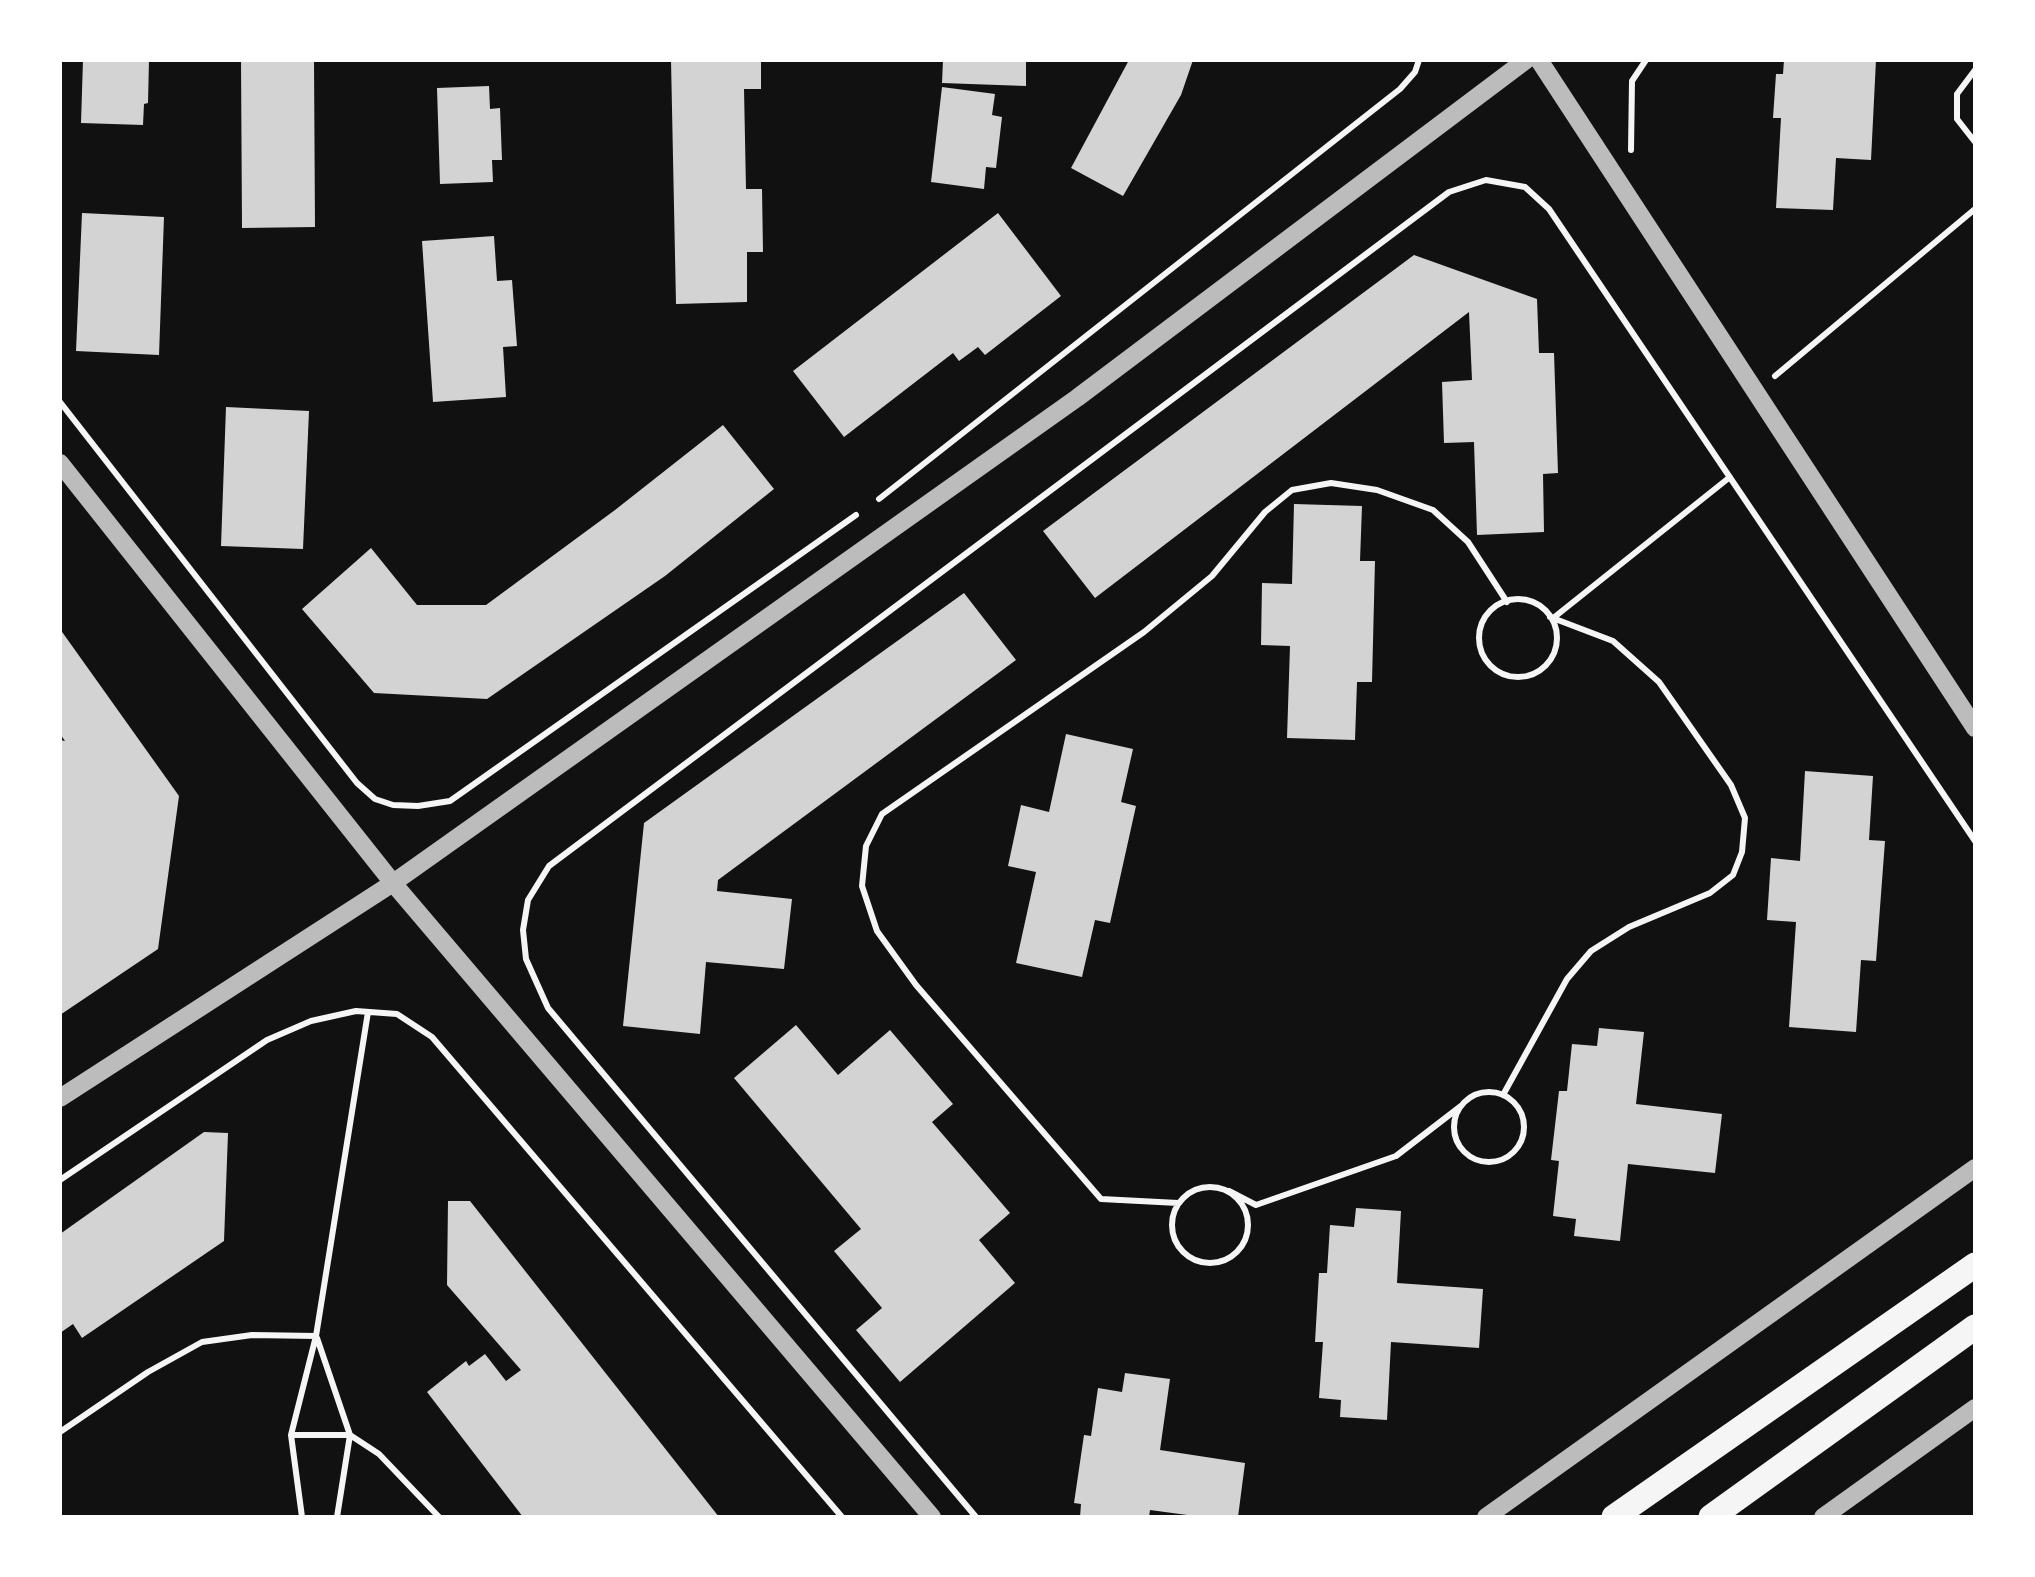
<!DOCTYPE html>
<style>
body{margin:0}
#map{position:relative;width:2035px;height:1577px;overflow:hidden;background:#111;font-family:Manrope,sans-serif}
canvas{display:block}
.frame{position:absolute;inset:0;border:62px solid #fff;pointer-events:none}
</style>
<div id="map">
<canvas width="2035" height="1577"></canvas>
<div class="frame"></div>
</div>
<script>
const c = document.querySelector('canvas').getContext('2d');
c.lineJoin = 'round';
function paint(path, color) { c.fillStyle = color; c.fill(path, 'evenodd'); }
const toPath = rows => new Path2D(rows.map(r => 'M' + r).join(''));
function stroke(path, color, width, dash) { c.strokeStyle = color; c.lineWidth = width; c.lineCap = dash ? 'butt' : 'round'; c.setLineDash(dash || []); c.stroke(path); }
paint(toPath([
 [83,60,149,60,148,103,144,104,143,125,81,123],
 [241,60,314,60,315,227,242,228],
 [671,60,761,60,761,89,744,89,746,189,762,189,763,252,747,252,747,302,676,304],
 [943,60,1026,60,1026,86,942,83],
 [1129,60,1193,60,1181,95,1123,196,1071,168],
 [1784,60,1876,60,1871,160,1836,158,1833,210,1776,208,1781,118,1773,118,1776,74,1783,74],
 [489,86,490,109,500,108,502,160,492,160,493,182,440,184,437,88],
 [942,87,995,94,992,115,1002,117,996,168,986,167,984,189,931,182],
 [82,213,164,217,159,355,76,351],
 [998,213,1061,296,985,355,978,347,959,361,953,353,844,437,793,371],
 [494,236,497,281,512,280,517,346,503,347,506,397,433,402,422,241],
 [1414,255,1537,299,1539,353,1554,353,1558,473,1543,474,1544,532,1477,535,1474,442,1444,443,1442,382,1472,380,1469,312,1095,598,1043,531],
 [226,407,309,411,303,549,221,546],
 [723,425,774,489,665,576,487,699,374,693,302,609,371,548,417,605,486,605,615,510],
 [1294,504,1362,506,1360,561,1375,561,1372,682,1357,682,1355,740,1287,738,1290,646,1261,645,1262,583,1292,584],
 [964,593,1016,660,718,880,717,891,792,899,784,969,706,962,700,1034,623,1026,644,823],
 [60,629,179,796,158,949,60,1015,60,740,65,741,60,734],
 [1066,734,1133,749,1121,802,1136,806,1110,923,1095,920,1082,977,1016,963,1036,872,1008,866,1021,805,1049,812],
 [1805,771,1873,776,1869,840,1885,841,1876,961,1861,960,1856,1032,1789,1027,1796,922,1767,920,1771,858,1800,861],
 [796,1025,838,1075,890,1030,953,1104,932,1122,1010,1213,979,1240,1015,1283,900,1382,856,1330,882,1308,834,1251,861,1229,734,1078],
 [1599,1028,1644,1032,1636,1104,1722,1114,1715,1173,1628,1164,1620,1241,1574,1236,1576,1219,1553,1216,1559,1161,1551,1160,1559,1091,1567,1091,1572,1044,1597,1046],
 [204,1132,228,1133,224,1241,82,1338,73,1324,60,1333,60,1234],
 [448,1201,470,1201,719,1517,523,1517,427,1392,466,1361,469,1366,485,1354,506,1381,521,1370,447,1285],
 [1356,1208,1401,1211,1397,1283,1483,1289,1479,1348,1391,1342,1387,1420,1340,1417,1341,1400,1319,1398,1323,1342,1315,1342,1319,1273,1327,1273,1330,1225,1354,1227],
 [1125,1373,1170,1379,1160,1450,1245,1463,1238,1517,1202,1517,1150,1510,1149,1517,1080,1517,1081,1504,1074,1503,1084,1435,1091,1436,1098,1388,1122,1392]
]), '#d3d3d3');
stroke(toPath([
 [1975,70,1957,94,1957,119,1975,142],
 [1631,150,1632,81,1646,60],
 [1775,376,1975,209],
 [60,402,357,783,375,799,393,805,418,806,450,801,856,515],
 [879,499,1400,89,1415,72,1419,60],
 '1479 638a39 39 0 1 1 78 0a39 39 0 1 1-78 0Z',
 [1552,619,1730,477],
 '1454 1127a35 35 0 1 1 70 0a35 35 0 1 1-70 0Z',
 [1503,1095,1567,979,1591,951,1629,927,1710,893,1733,875,1742,852,1745,818,1731,785,1659,682,1613,641,1550,617],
 [60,1180,267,1040,311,1021,356,1011,397,1014,432,1037,842,1517],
 '1172 1225a38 38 0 1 1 76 0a38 38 0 1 1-76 0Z',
 [1229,1191,1256,1205,1396,1156,1461,1106],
 [1178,1203,1101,1199,916,985,877,931,862,886,866,846,882,814,1144,632,1212,576,1265,512,1292,490,1331,483,1377,490,1433,510,1468,542,1507,602],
 [317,1338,350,1435,337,1517],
 [60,1432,148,1372,202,1342,252,1335,316,1336],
 [291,1435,350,1435,379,1454,439,1517],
 [302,1517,291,1435,316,1336,368,1012],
 [976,1517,548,1008,526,959,523,930,528,900,549,866,1449,192,1486,180,1525,187,1549,209,1975,841]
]), '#f5f5f5', 6);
stroke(toPath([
 [1539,60,1975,728],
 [60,463,393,883,932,1517],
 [60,1098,393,883,1077,398,1526,60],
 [1486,1517,1975,1168],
 [1823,1517,1975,1408]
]), '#bcbcbc', 18);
stroke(toPath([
 [1614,1517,1975,1265],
 [1711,1517,1975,1327]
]), '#f5f5f5', 25);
</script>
